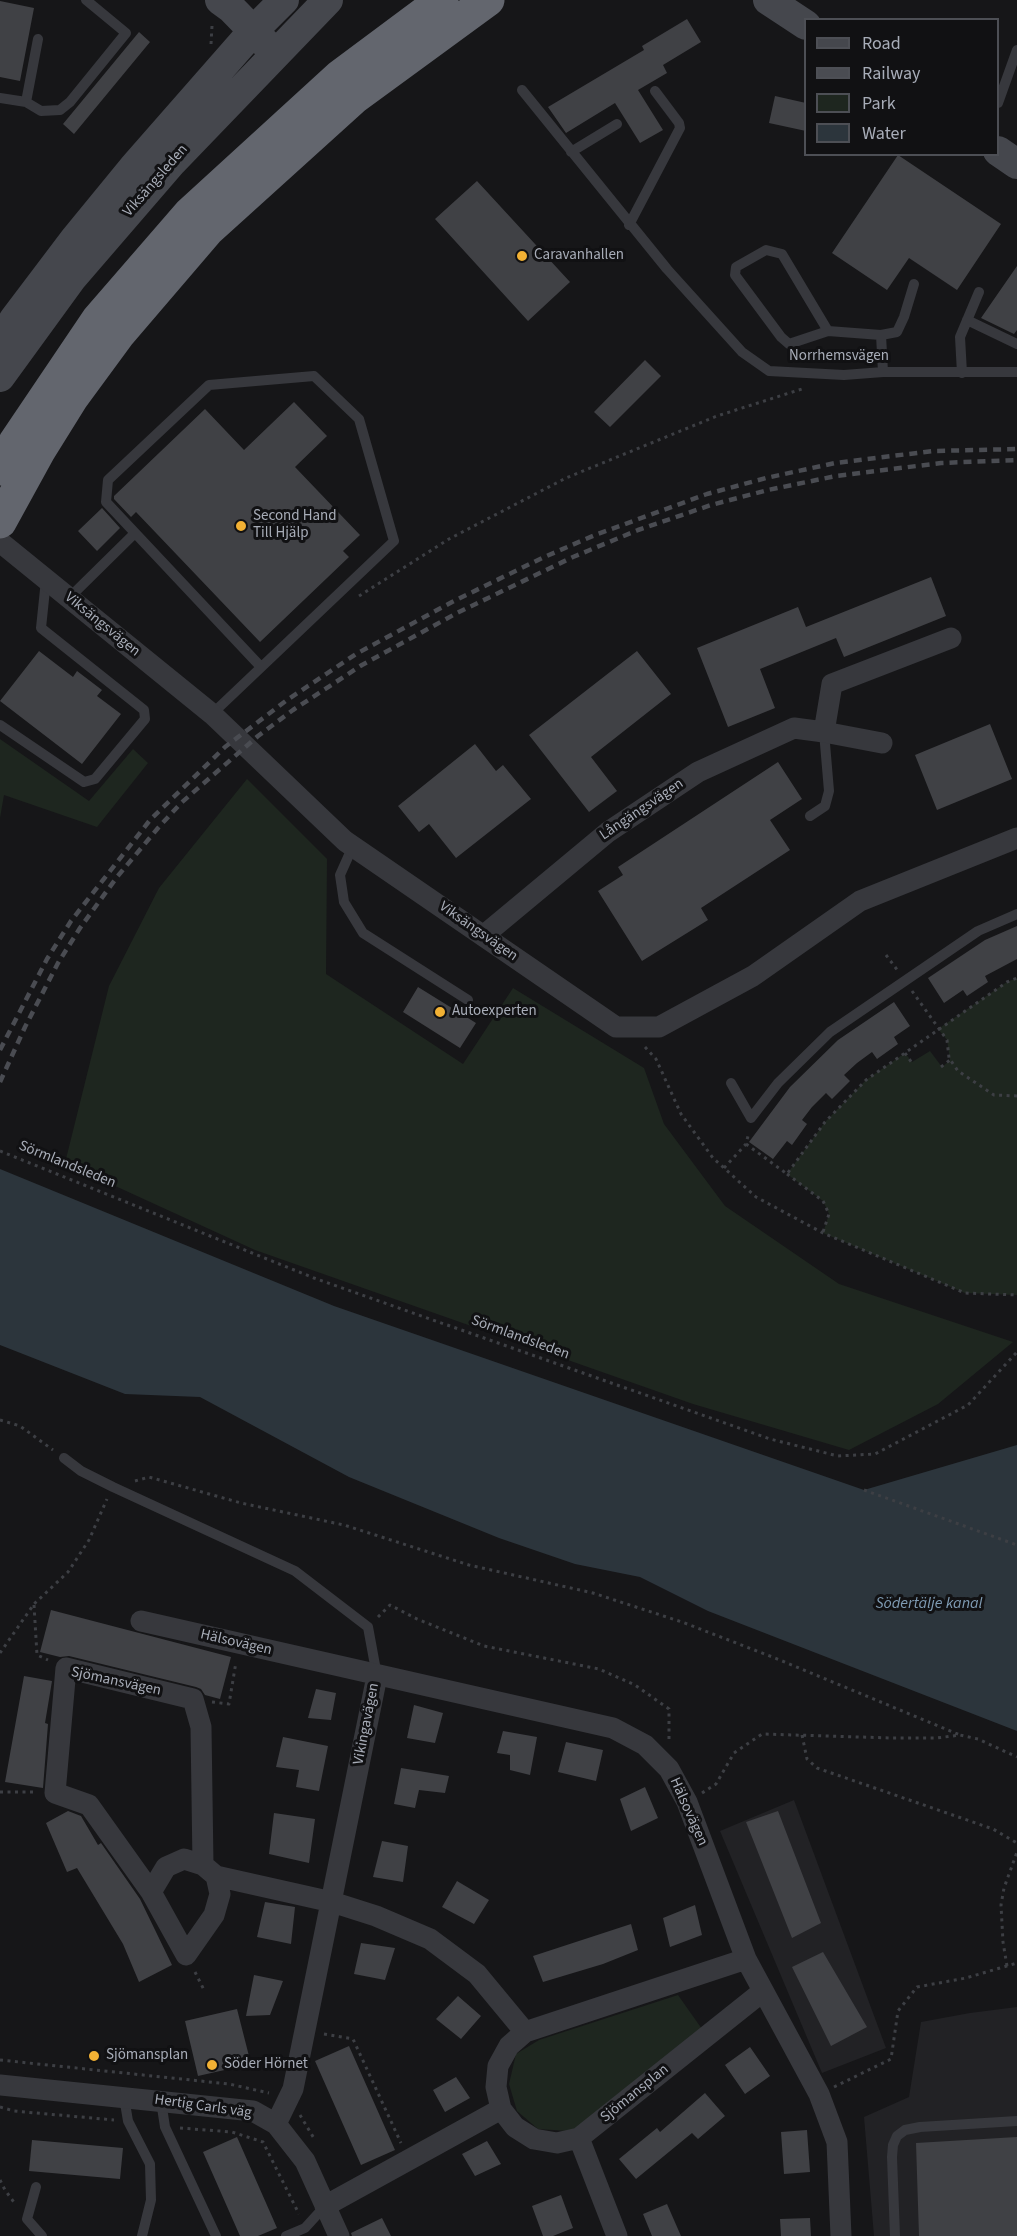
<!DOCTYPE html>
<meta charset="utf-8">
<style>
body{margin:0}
#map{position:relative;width:1017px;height:2236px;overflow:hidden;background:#161618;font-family:"Source Sans 3",sans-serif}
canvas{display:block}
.legend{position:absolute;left:804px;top:18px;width:195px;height:138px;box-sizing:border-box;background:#111113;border:2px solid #4d4f55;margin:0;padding:8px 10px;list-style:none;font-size:18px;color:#a8adb8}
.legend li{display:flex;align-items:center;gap:12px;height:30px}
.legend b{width:30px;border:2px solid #4d4f55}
</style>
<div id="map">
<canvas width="1017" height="2236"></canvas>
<ul class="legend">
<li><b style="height:8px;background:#45474d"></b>Road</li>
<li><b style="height:8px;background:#4a4c52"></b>Railway</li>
<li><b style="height:16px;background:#1e261f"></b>Park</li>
<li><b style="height:16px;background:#2c353c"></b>Water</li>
</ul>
</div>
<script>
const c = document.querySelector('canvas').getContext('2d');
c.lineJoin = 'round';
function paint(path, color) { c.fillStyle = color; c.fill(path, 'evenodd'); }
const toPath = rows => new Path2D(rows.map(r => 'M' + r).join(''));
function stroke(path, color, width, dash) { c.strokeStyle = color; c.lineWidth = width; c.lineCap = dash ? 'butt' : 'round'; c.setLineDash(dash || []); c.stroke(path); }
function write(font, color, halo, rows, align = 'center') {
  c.font = font + ' "Source Sans 3",sans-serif'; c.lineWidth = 6; c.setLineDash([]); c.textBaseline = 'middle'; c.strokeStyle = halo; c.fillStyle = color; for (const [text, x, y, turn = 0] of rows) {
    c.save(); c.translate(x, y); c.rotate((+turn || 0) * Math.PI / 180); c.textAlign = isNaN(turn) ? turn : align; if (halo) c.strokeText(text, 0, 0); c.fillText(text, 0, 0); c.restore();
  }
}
paint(toPath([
 [794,1800,886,2048,822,2073,720,1831],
 [1017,2007,1017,2236,874,2236,864,2117,909,2097,921,2022,970,2013]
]), '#222225');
paint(toPath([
 [0,739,89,801,133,749,148,763,97,827,4,795,0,818],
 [247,779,327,859,326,974,463,1064,513,988,644,1068,664,1124,725,1206,839,1284,1013,1342,938,1404,849,1450,693,1404,255,1250,65,1163,109,986,159,888],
 [1017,978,1017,1295,965,1293,823,1233,829,1214,823,1201,787,1174,825,1122,866,1080,905,1053,912,1062,930,1051,942,1067,950,1060,947,1040,938,1029,1007,982],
 [678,1995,702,2029,590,2125,568,2131,538,2129,517,2111,509,2084,516,2054,539,2040]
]), '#1e261f');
paint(toPath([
 [0,1169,334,1306,864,1490,1017,1445,1017,1731,708,1611,640,1577,575,1564,499,1538,349,1477,200,1397,125,1394,0,1345]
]), '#2c353c');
paint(toPath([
 [0,1,34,8,20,81,0,77],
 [687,19,701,42,663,65,667,73,638,90,663,130,640,143,615,103,566,133,548,107,644,50,642,46],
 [139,32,150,42,74,134,63,124],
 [775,96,806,103,806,131,769,123],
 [898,155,1001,224,957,290,909,258,887,290,832,253],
 [477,181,570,282,528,321,435,219],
 [1017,266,1017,330,1014,334,981,318],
 [645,360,661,376,610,427,594,412],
 [294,402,327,436,295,467,360,535,343,551,349,557,260,642,136,512,131,517,114,499,114,496,205,409,244,450],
 [102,508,120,528,97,551,78,531],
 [931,577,946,616,844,657,836,638,760,669,775,708,728,727,697,648,798,607,806,627],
 [39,651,73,677,77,671,102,690,97,696,121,714,82,764,0,701],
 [637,651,671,694,591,757,617,791,589,812,529,735],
 [990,724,1012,779,937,810,915,755],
 [475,744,496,771,503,765,531,799,456,858,429,824,419,832,398,806],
 [778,762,802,799,770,820,790,850,701,908,708,920,642,961,598,891,623,875,618,867],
 [1017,926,1017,959,985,976,988,982,967,996,963,990,944,1003,928,978,985,940],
 [418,987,476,1023,460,1048,403,1012],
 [894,1002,910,1026,894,1037,898,1044,877,1059,872,1052,857,1063,844,1075,850,1081,832,1099,826,1093,812,1107,802,1120,807,1124,792,1145,787,1141,773,1159,749,1142,790,1087,838,1040],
 [51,1610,231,1657,220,1699,205,1695,201,1689,196,1687,69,1656,60,1657,40,1652],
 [24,1676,52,1681,45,1723,48,1724,43,1788,5,1782],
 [316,1689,336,1693,331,1720,308,1718],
 [414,1705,443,1713,435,1743,407,1738],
 [503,1731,537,1737,530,1775,510,1770,510,1755,497,1753],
 [283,1737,328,1746,319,1791,296,1787,299,1770,276,1767],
 [566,1742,603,1750,596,1781,558,1772],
 [401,1768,449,1776,445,1793,419,1790,415,1808,394,1804],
 [645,1787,658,1818,631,1831,620,1799],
 [68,1811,81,1816,98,1845,101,1843,140,1899,172,1965,139,1982,123,1944,77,1868,67,1872,46,1823],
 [778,1811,821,1923,792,1938,746,1822],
 [274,1813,315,1819,309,1863,269,1854],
 [382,1841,408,1846,403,1882,373,1877],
 [457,1881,489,1900,474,1924,442,1907],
 [265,1902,295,1907,291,1944,257,1937],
 [695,1905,702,1935,670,1947,663,1918],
 [631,1924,638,1950,603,1964,543,1982,533,1956],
 [361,1943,395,1948,385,1980,354,1974],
 [823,1952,867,2027,831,2046,792,1967],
 [254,1975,283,1981,270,2015,246,2016],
 [458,1996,481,2016,461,2039,436,2019],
 [237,2009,251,2064,198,2076,185,2021],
 [349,2046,395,2150,361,2165,315,2061],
 [750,2047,770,2076,745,2094,725,2065],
 [456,2077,470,2098,445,2112,433,2090],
 [705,2093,725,2116,698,2139,692,2133,636,2179,619,2159,657,2128,660,2132],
 [807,2130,810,2172,784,2174,781,2132],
 [237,2137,277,2228,258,2236,240,2236,203,2152],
 [1017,2137,1017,2236,919,2236,916,2143],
 [32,2140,123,2148,120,2179,29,2171],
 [487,2141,501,2164,475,2176,462,2154],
 [561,2195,573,2228,553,2236,543,2236,532,2206],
 [667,2204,681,2236,652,2236,643,2214],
 [382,2218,391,2236,352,2236,351,2233],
 [810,2218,811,2236,781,2236,780,2219]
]), '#404145');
stroke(toPath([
 [211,44,212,26,214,24],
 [359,596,449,539,566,478,717,416,805,388],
 [886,955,898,971],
 [912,991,947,1040,949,1058,958,1071,994,1095,1017,1096],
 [645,1047,656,1059,681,1114,713,1158,756,1197,823,1233,965,1293,1017,1295],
 [905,1053,912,1063],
 [941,1067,950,1060],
 [746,1144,787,1174,825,1122,866,1080,1007,982,1017,978],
 [0,1151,314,1278,770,1439,838,1456,875,1454,968,1405,1017,1352],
 [724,1168,746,1144,749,1132],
 [787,1174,823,1201,829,1214,823,1232],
 [0,1420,20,1426,53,1450],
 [135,1481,149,1477,241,1503,344,1525,469,1565,593,1593,682,1622,775,1658,960,1735],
 [864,1490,1017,1545],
 [34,1605,37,1655,48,1660],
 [378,1617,390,1605,417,1619,484,1646,599,1669,635,1685,669,1709,669,1742],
 [0,1653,34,1604,68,1572,89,1540,107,1499],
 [212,1702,229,1704,236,1662],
 [802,1735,807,1759,817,1768,993,1829,1017,1843],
 [0,1792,37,1792],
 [702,1793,716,1784,734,1753,762,1734,892,1738,937,1738,960,1735,978,1739,1017,1757],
 [1007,1966,1003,1942,1001,1905,1004,1888,1017,1852],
 [195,1972,205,1992],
 [324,2034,353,2039,401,2143],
 [0,2060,229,2084,269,2093],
 [834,2087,891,2059,898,2011,917,1987,966,1978,1017,1963],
 [0,2107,14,2111,114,2120],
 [300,2115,315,2140],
 [180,2128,232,2132,263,2142,299,2214],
 [0,2180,5,2190,16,2205]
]), '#3d3f44', 3, [3, 4.5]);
stroke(toPath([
 [522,90,667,269,742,352,769,371,844,375,883,372,1017,372],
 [0,98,26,102,41,111,60,110,70,102,126,33,86,0],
 [26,102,38,39],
 [998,103,1017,50],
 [571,152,617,124],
 [629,225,680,128,679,123,655,91],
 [967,320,1017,344],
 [828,331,782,254,766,250,736,267,735,275,781,337,789,344,828,331,881,335,883,372],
 [881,335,897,332,904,317,914,284],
 [962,373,960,337,979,292],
 [69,598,135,533],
 [212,714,394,541,359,419,314,376,209,385,108,480,106,502,261,667],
 [0,725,84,782,95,779,145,719,144,710,41,628,46,580],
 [810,816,825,806,829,791,824,732],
 [353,846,340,875,344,902,363,933,468,1000],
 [731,1083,751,1118,778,1083,830,1032,978,931,1017,914],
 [64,1458,81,1471,113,1487,295,1571,368,1627,377,1676],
 [124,2097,128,2121,150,2164,151,2200,142,2236],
 [161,2101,165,2127,216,2236],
 [36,2187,27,2219,42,2236],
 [286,2236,305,2228,325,2206],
 [895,2236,892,2157,893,2145,897,2136,905,2130,920,2127,1017,2121]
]), '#37383d', 10);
stroke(toPath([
 [0,542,212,714,345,841,616,1027,659,1027,753,976,860,901,1017,838],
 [824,732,882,743],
 [483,936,608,832,698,772,794,728,824,732,832,684,951,638],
 [141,1621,613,1728,645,1745,669,1769,687,1802,746,1959,819,2094,837,2142,841,2236],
 [216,1876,220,1894,214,1915,186,1955,151,1892,89,1805,55,1793,66,1668,193,1699,201,1727,203,1865,216,1876,332,1902,376,1916,430,1939,477,1974,525,2032],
 [151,1892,166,1867,184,1859,203,1865],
 [746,1959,525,2032,509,2046,498,2066,496,2087,501,2109,515,2127,534,2139,557,2143,579,2138,762,1992],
 [0,2085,253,2111,276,2124,305,2161,339,2236],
 [276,2124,293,2089,377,1676],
 [579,2138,617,2236],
 [325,2206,501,2109]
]), '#37383d', 21);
stroke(toPath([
 [220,0,231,8,267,45],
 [768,0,806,25],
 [998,151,1017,164],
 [0,341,15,318,74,240,133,168,254,30,284,0],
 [0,377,72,278,172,162,328,0]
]), '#45474d', 30);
stroke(toPath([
 [0,469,15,442,98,319,189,214,340,76,442,0],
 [0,522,39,451,72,398,119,334,208,230,354,98,488,0]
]), '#63666e', 33);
stroke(toPath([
 [0,1050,47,959,71,921,150,820,225,747,287,700,356,654,452,602,542,558,595,535,707,494,766,478,835,463,933,451,1017,449],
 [0,1082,25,1027,58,963,80,928,117,877,158,828,181,803,258,736,293,710,362,665,457,613,573,557,638,530,711,505,768,490,836,476,941,463,1017,460]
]), '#4a4c52', 4.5, [8, 6]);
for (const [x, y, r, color] of [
 [522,256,6,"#f2b134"],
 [241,526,6,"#f2b134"],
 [440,1012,6,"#f2b134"],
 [94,2056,6,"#f2b134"],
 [212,2065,6,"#f2b134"]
]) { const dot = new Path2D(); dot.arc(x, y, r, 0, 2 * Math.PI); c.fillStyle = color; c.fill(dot); stroke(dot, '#111113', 2); }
write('15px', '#a8adb8', '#111113', [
 ["Viksängsleden",156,181,-49],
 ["Norrhemsvägen",839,357],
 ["Viksängsvägen",102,625,39],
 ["Långängsvägen",642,810,-34],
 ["Viksängsvägen",478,932,35],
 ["Sörmlandsleden",67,1165,22],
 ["Sörmlandsleden",520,1338,20],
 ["Hälsovägen",236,1643,13],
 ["Sjömansvägen",116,1682,12],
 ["Vikingavägen",367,1724,-79],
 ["Hälsovägen",688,1812,66],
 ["Sjömansplan",635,2094,-39],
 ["Hertig Carls väg",203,2107,8]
]);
write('15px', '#a8adb8', '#111113', [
 ["Caravanhallen",534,256],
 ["Second Hand",253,517],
 ["Till Hjälp",253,534],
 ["Autoexperten",452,1012],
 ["Sjömansplan",106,2056],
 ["Söder Hörnet",224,2065]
], 'left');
write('italic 16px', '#7f9bb3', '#111113', [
 ["Södertälje kanal",929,1604]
]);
</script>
